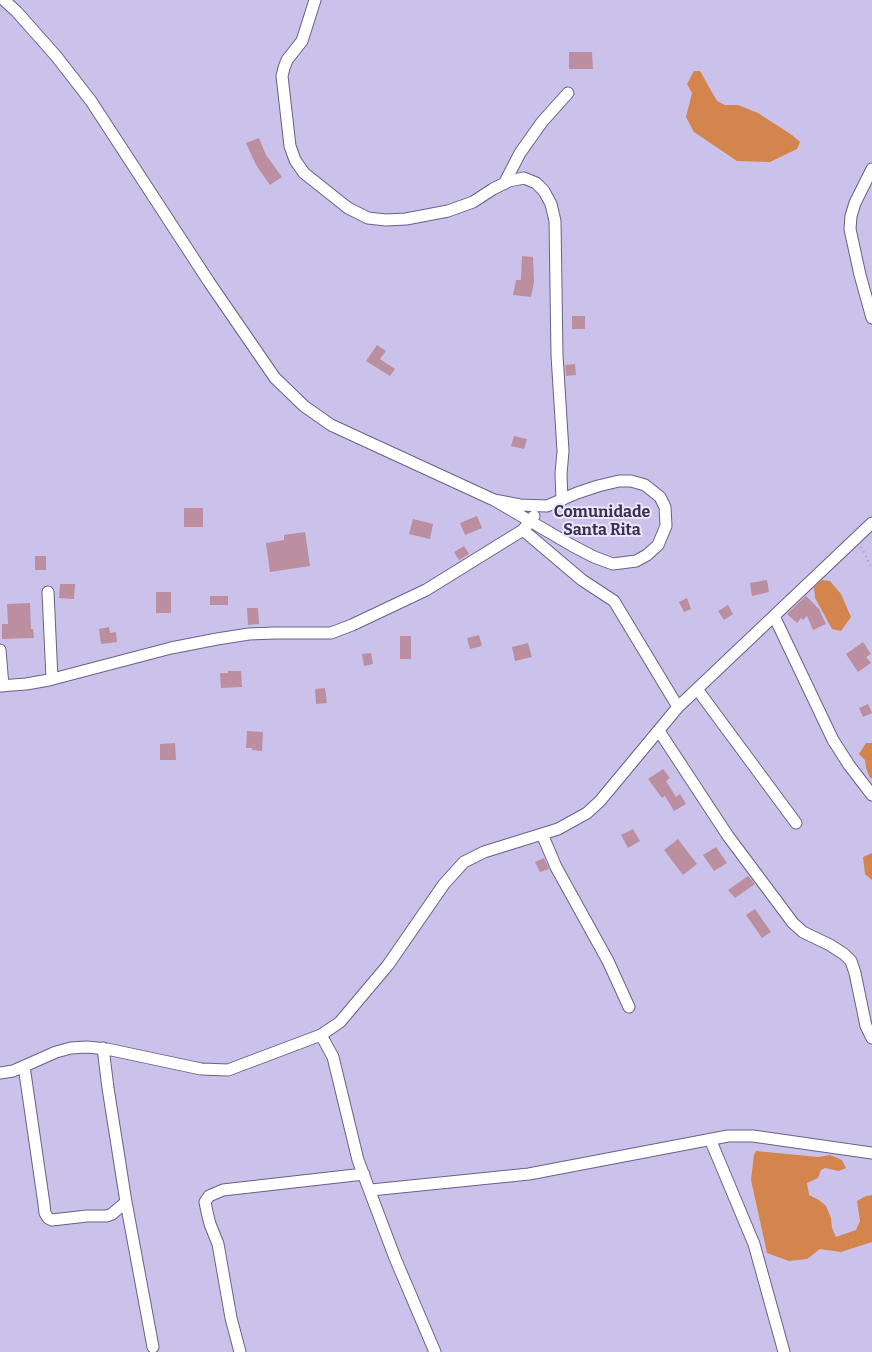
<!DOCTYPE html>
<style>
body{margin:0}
canvas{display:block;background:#cac2eb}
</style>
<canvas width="872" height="1352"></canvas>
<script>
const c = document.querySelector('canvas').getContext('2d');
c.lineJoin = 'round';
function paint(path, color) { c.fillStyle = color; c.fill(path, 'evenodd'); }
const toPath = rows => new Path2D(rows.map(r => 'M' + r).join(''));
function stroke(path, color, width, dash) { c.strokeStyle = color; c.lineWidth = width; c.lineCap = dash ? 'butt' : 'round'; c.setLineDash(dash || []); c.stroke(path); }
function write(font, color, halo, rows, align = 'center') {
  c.font = font + ' Bitter,serif'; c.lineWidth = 4; c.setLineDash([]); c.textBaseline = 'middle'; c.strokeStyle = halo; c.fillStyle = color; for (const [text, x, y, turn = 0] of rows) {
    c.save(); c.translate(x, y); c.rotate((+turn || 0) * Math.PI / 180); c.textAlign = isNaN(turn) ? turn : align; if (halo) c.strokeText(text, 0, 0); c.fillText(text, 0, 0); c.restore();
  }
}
paint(toPath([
 [694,71,700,71,717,101,725,105,738,105,758,113,792,135,800,142,797,149,770,162,737,161,694,132,686,117,692,93,687,84],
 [822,580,830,581,841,594,851,617,841,631,832,629,815,598,814,587],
 [866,743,872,743,872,778,870,778,866,768,865,760,859,754],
 [872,853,872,880,865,874,863,857],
 [756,1151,818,1157,830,1155,842,1160,846,1168,839,1171,825,1168,821,1170,818,1178,807,1183,809,1195,819,1200,826,1206,831,1218,832,1228,836,1237,856,1230,860,1221,857,1201,866,1196,872,1195,872,1242,841,1252,820,1249,807,1259,789,1261,767,1253,751,1180,754,1155]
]), '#d4854d');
paint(toPath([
 [569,52,592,52,593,69,569,69],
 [259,138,266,155,282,177,270,185,256,165,246,143],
 [522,256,533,257,534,282,531,297,513,295,516,280,521,280],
 [572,316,585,316,585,329,572,329],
 [377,345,386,351,380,359,395,369,390,376,366,361],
 [575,364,576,375,566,376,565,365],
 [514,436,527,439,524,449,511,446],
 [184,508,203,508,203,527,184,527],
 [477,516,482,528,465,535,460,523],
 [413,519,433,524,430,539,409,534],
 [305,532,310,566,270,572,266,543,284,540,284,535],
 [464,546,469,554,459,560,454,552],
 [35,556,46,556,46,570,35,570],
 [767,580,769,592,752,596,750,583],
 [60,584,75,584,74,599,59,598],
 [156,592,171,592,171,613,156,613],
 [210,596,228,596,228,605,210,605],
 [806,596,819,609,826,624,813,630,807,616,803,620,801,618,797,623,787,614],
 [687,598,691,609,684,612,679,602],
 [30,603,31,629,33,629,34,638,2,639,2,624,8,624,7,604],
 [728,605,733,614,724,620,718,611],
 [247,608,258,608,259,624,248,625],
 [109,627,110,633,116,632,117,642,101,644,99,629],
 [479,635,482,646,470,649,467,638],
 [400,636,411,636,411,659,400,659],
 [863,642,871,654,866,657,871,663,858,672,846,654],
 [528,643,532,657,515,661,512,647],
 [371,653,373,664,364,666,362,654],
 [228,671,241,671,242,687,221,688,220,673,228,673],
 [325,688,327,703,316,704,315,689],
 [868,704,872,713,863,717,859,708],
 [247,731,263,732,262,751,252,750,252,748,246,748],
 [175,743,176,760,160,760,160,744],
 [663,769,670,778,666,781,676,797,680,794,686,804,674,811,665,796,662,798,648,779],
 [633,829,640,841,628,848,621,835],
 [678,839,697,864,683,875,664,850],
 [716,847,727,863,714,871,703,855],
 [544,858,549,869,540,872,535,862],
 [748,876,755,884,735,898,728,890],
 [755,909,771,932,762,938,746,915]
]), '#bb8f9f');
const minor = toPath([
 [4,0,17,12,56,56,91,101,209,282,275,378,304,406,331,425,494,500,571,545,594,557,613,564,636,561,647,555,658,545,666,526,665,507,660,497,645,485,631,481,619,481,598,486,577,493,547,506,520,505,494,500],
 [315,0,302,41,287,60,284,68,282,76,290,146,295,160,304,173,348,208,368,218,386,220,406,219,448,211,473,202,493,189,509,181,524,178,536,183,544,191,551,204,555,221,557,355,563,451,561,474,562,500],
 [872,169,855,203,851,216,850,229,860,275,872,318],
 [504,184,520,153,542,122,568,93],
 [523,530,582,580,614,601,678,707],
 [48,592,52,679],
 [774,616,833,740,849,765,872,795],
 [0,650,3,686],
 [0,686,26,684,49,680,171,648,217,639,249,634,275,633,331,633,352,625,426,590,523,530,534,516],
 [697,689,796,823],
 [659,731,728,836,793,923,803,932,830,945,844,954,851,961,855,973,866,1026,872,1038],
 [542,834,556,867,608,961,629,1007],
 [103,1048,108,1088,126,1202,153,1347],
 [24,1066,44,1204,45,1213,48,1218,52,1220,87,1216,107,1216,112,1214,126,1202],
 [0,1073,13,1071,56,1052,71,1048,87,1047,107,1049,201,1069,228,1070,321,1035],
 [710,1139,754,1244,784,1352],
 [371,1190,529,1174,728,1136,753,1136,872,1153],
 [240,1352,231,1318,218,1244,210,1224,207,1212,205,1202,209,1196,223,1190,364,1174],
 [435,1352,395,1258,358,1160,333,1057,321,1035,340,1022,388,965,444,884,464,862,484,852,558,829,587,813,600,801,678,707,872,523]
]);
stroke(minor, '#696185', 13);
stroke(toPath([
 [861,547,872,568]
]), '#9c96b7', 2, [1, 4]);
stroke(minor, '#fff', 11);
write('bold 16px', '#382f50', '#eae6fb', [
 ["Comunidade",602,513],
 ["Santa Rita",602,531]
]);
</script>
